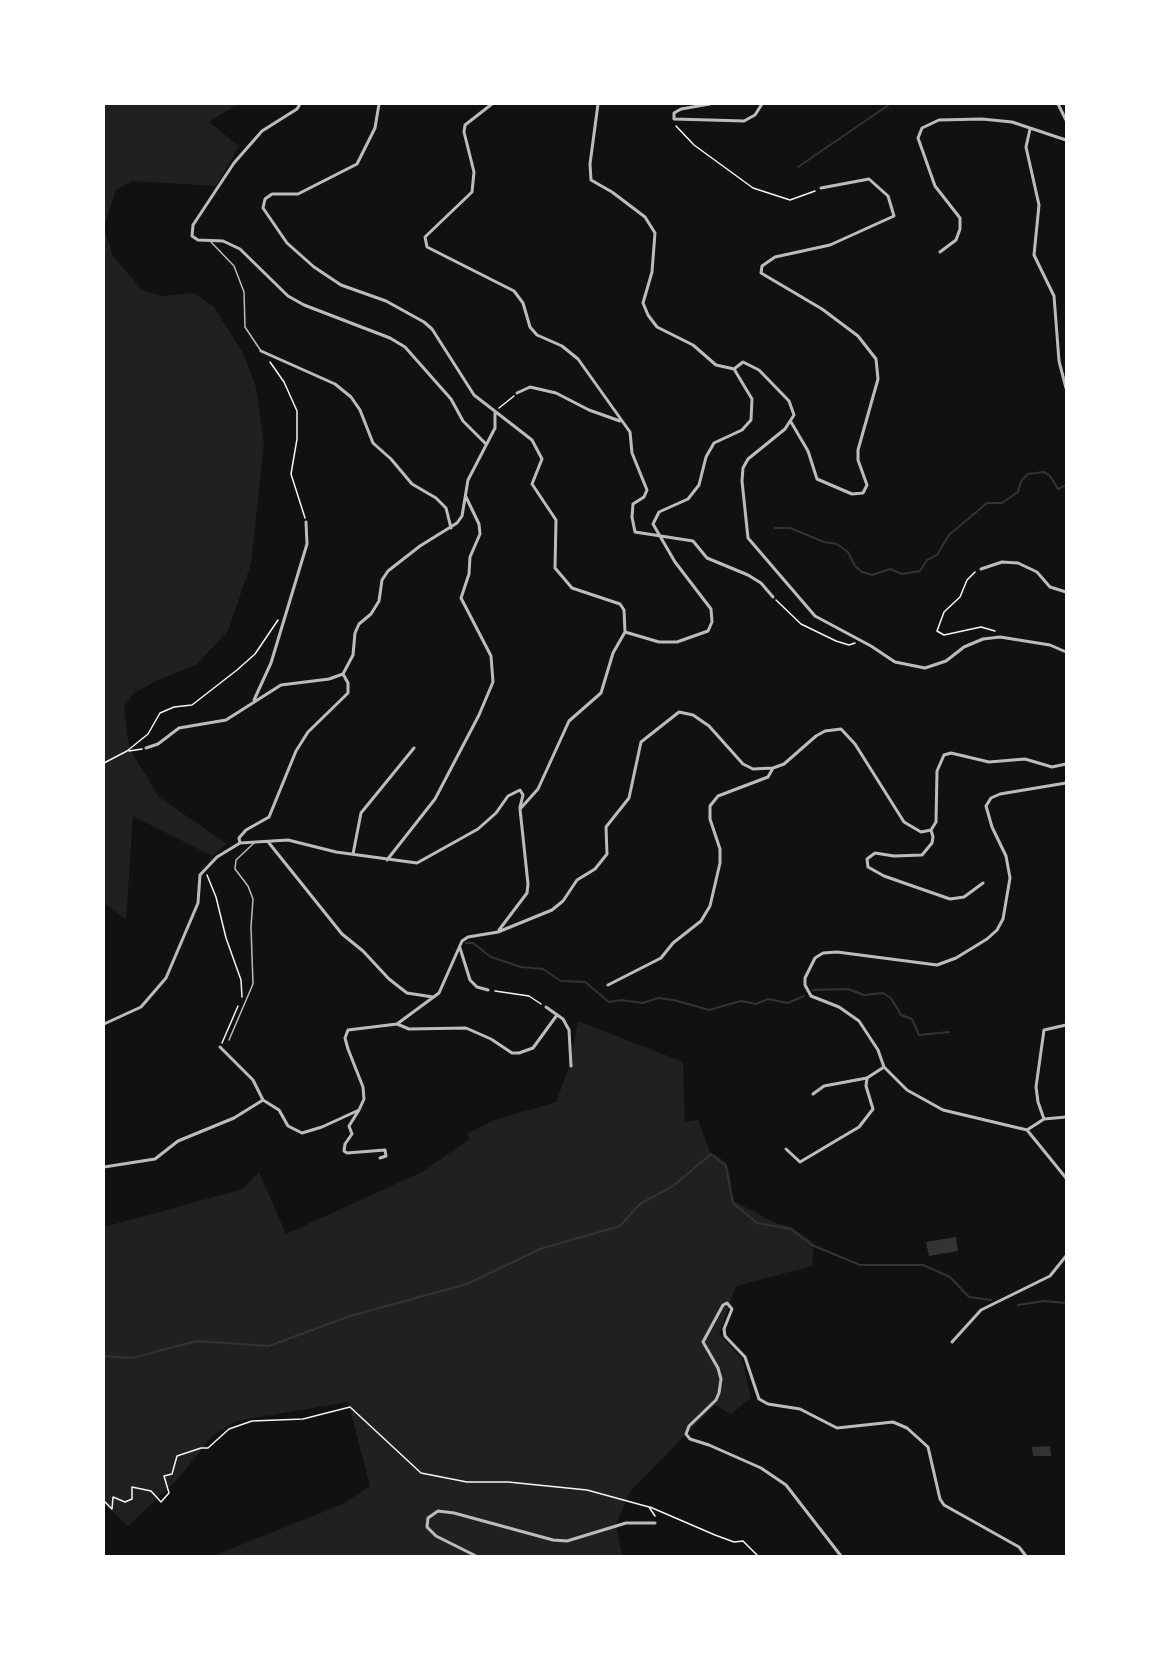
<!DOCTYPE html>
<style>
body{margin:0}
#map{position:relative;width:1170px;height:1660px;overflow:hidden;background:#111;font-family:"Zilla Slab",serif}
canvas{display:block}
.frame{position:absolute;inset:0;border:105px solid #fff;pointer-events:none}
</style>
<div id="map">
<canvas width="1170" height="1660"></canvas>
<div class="frame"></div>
</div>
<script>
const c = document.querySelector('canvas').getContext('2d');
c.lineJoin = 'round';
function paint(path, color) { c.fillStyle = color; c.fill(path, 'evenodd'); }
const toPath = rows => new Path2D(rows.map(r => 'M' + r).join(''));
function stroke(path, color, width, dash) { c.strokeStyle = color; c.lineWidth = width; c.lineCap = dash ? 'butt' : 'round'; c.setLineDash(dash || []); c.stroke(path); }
paint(toPath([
 [104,104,238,104,209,122,239,146,216,186,132,181,116,190,104,227,113,256,142,290,163,296,194,293,214,307,244,355,256,387,264,444,251,564,228,631,196,665,158,680,134,693,124,707,129,748,159,797,227,844,212,856,133,816,126,920,106,904,104,905],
 [578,1021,683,1062,685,1122,698,1120,710,1152,726,1162,730,1175,732,1200,778,1224,790,1226,814,1243,812,1266,736,1286,719,1334,742,1359,751,1398,731,1414,715,1405,631,1490,616,1524,622,1556,213,1556,343,1504,370,1486,348,1402,236,1421,212,1436,178,1479,128,1526,104,1504,104,1227,243,1189,259,1172,286,1234,424,1171,469,1139,467,1134,494,1120,556,1102,570,1064]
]), '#202020');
paint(toPath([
 [956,1237,958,1251,929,1256,926,1242],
 [1050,1446,1051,1456,1033,1456,1032,1447]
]), '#333');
stroke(toPath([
 [798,167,890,104],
 [775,528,790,528,824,542,837,544,848,552,855,566,862,572,872,575,890,569,902,574,920,571,927,560,937,555,949,535,987,503,1002,503,1018,492,1021,481,1028,474,1044,472,1050,476,1058,489,1066,485],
 [466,943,473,943,491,957,521,967,543,969,561,981,585,982,609,1002,621,1000,643,1003,658,998,674,1000,709,1010,741,1001,756,1004,768,999,788,1003,804,996],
 [813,990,848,989,864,995,883,993,891,998,901,1015,912,1019,919,1035,949,1032],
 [1018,1305,1044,1301,1066,1303],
 [104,1356,133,1358,196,1341,269,1346,350,1316,467,1284,540,1249,620,1226,640,1204,673,1186,711,1154,726,1166,733,1203,757,1223,791,1229,812,1245,860,1265,923,1265,950,1277,969,1297,991,1300]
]), '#333', 2);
stroke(toPath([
 [676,126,694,145,753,188,790,200,815,191],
 [270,362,284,382,297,411,297,439,291,474,305,518],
 [499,408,514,396],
 [975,572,967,580,960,597,944,612,937,631,944,635,981,627,995,631],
 [776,600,801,624,836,641,849,645,855,643],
 [129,751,142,749],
 [104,763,127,751,148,734,160,713,174,707,192,705,237,670,255,654,278,620],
 [207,875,216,897,226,938,241,980,242,997],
 [495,991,529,996,541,1004],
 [222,1043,238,1006],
 [104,1501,112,1509,113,1497,125,1502,132,1499,132,1487,151,1491,161,1502,169,1493,164,1476,172,1474,177,1456,201,1448,208,1448,229,1429,252,1421,303,1419,350,1407,421,1473,467,1482,508,1482,587,1490,649,1507,655,1516],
 [650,1507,715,1535,734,1542,743,1541,758,1556]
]), '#f5f5f5', 1.5);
stroke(toPath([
 [211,242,234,266,244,292,245,327,261,351],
 [229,1040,253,984,251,927,253,899,248,886,235,869,236,860,254,843]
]), '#bcbcbc', 1.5);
stroke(toPath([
 [300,104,297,109,262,131,234,163,193,225,192,236,198,240,223,241,240,249,288,296,304,305,390,338,405,347,451,399,463,421,486,444],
 [379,104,375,128,357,164,298,194,272,194,265,199,263,208,287,243,314,267,341,285,386,301,424,322,432,329,474,395,532,440,542,459,532,484,556,520,555,568,572,588,620,604,624,610,625,632,659,642,677,642,708,631,712,622,711,609,675,562,653,524,659,512,688,499,699,485,706,457,714,443,742,430,751,420,752,399,734,369,743,362,759,370,789,401,794,415,785,429,748,459,743,468,742,481,748,538,815,616,871,646,895,662,925,668,946,661,964,647,983,639,1000,637,1050,645,1066,652],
 [492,104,465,125,464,132,474,172,472,192,425,237,427,247,514,291,523,303,530,327,537,335,562,346,578,359,630,432,632,453,647,490,644,497,633,504,632,517,635,532,693,541,707,558,748,575,761,583,773,597],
 [598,104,590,164,591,180,612,192,645,217,655,233,652,272,643,303,648,315,657,327,693,345,716,365,734,369],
 [710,104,681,109,674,113,674,119,744,121,755,115,762,104],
 [1058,104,1066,120],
 [1030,129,1026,147,1039,205,1034,255,1054,296,1059,361,1066,388],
 [940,252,956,240,960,229,960,218,935,186,918,138,922,128,939,120,982,119,1012,122,1066,140],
 [261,351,335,384,351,397,360,410,373,443,391,459,412,484,436,498,446,508,451,528],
 [517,393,530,387,556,393,589,410,620,421],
 [791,422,808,451,817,479,852,494,863,493,867,485,858,460,858,450,878,379,876,359,858,336,822,309,761,273,762,266,775,257,830,245,894,216,888,196,869,179,821,188],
 [981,569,1002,562,1018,563,1037,572,1050,587,1066,592],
 [254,700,271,663,307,544,306,522],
 [146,748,158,744,179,728,226,720,281,685,329,679,343,674,353,655,355,633,359,624,371,614,379,601,382,580,388,571,420,546,457,523,462,516,468,480,495,428,495,413],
 [1066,783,1000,794,991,798,986,806,992,827,1006,856,1010,878,1003,919,997,930,987,939,956,958,937,965,837,952,823,953,815,958,805,978,805,985,811,996,839,1007,859,1021,878,1050,884,1067,907,1090,943,1110,1027,1130,1066,1178],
 [931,830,933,837,932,843,922,855,894,856,875,853,867,859,868,867,884,876,950,899,964,897,983,883],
 [240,843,288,840,336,852,417,863,478,829,496,813,508,796,520,790,523,795,520,807],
 [269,843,342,934,363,951,389,979,407,993,433,997],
 [353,854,361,813,414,748],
 [387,860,435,799,479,715,493,682,491,656,461,598,469,574,470,557,480,534,479,524,466,497],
 [499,930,527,893,528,884,520,809,538,789,569,721,601,693,613,653,625,632],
 [460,948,470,980,477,987,488,990],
 [608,985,661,958,673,943,701,921,710,906,720,863,720,849,710,819,710,806,718,796,768,777,773,768],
 [546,1007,563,1019,569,1030,571,1066],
 [104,1024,141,1007,166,978,198,903,200,875,217,857,240,843,239,838,246,830,269,817,296,751,308,732,348,693,348,683,343,674],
 [397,1024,409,1029,466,1028,491,1039,512,1053,519,1053,533,1048,557,1015],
 [220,1047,253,1080,263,1100],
 [813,1094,824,1086,867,1078],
 [263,1100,279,1110,288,1126,302,1133,322,1127,359,1110,364,1099,363,1087,348,1049,345,1038,348,1030,397,1024,439,993,462,941,468,937,498,932,552,910,563,901,577,880,595,869,607,854,606,827,629,798,641,742,679,712,693,715,709,726,743,764,753,769,773,768,784,764,816,736,825,731,841,729,855,744,904,822,921,832,931,830,936,822,937,771,944,755,951,753,989,762,1025,759,1052,767,1066,764],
 [359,1110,349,1126,352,1134,345,1144,344,1151,347,1153,385,1150,386,1156,380,1158],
 [1044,1119,1038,1102,1036,1087,1044,1030,1066,1025],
 [1027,1130,1044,1119,1066,1117],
 [786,1149,800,1162,859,1127,873,1109,866,1086,867,1078,884,1067],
 [104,1167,155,1159,178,1141,234,1118,263,1100],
 [952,1342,981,1310,1050,1276,1066,1256],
 [476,1556,436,1536,427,1527,428,1518,438,1511,454,1513,553,1540,567,1541,626,1523,655,1523],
 [841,1556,786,1485,761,1468,709,1445,690,1439,686,1434,689,1426,716,1400,719,1393,721,1379,718,1368,703,1342,723,1305,727,1303,732,1309,724,1329,725,1336,745,1357,759,1399,768,1404,800,1409,837,1428,893,1422,907,1428,928,1447,940,1499,944,1505,1019,1547,1026,1556]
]), '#bcbcbc', 3);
</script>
